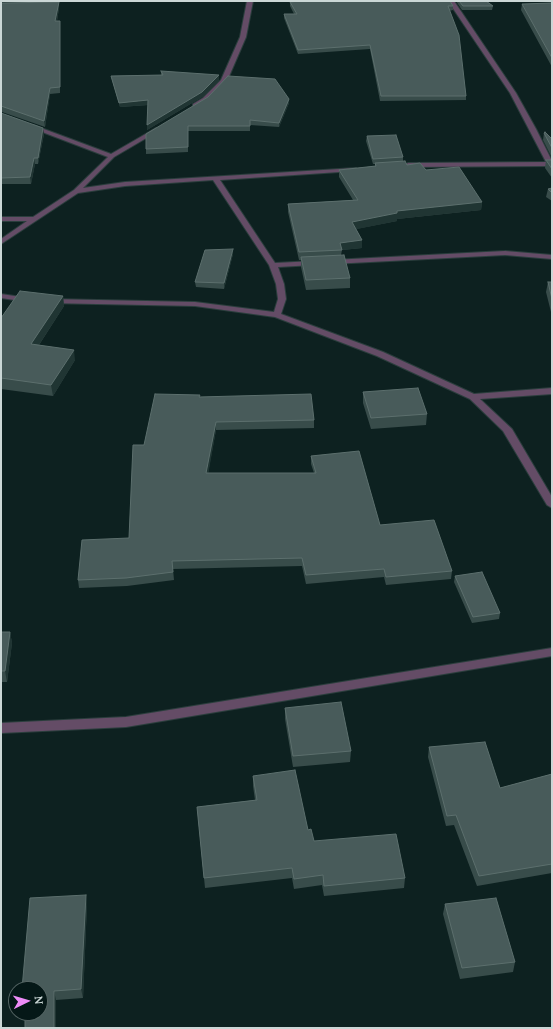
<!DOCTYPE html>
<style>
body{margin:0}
#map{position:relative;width:553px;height:1029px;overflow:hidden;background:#0d2120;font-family:Lora,serif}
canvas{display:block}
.frame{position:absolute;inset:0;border:2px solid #cbd7d6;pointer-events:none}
.north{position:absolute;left:8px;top:981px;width:40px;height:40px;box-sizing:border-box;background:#051817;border:1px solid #546463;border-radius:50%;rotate:85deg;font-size:11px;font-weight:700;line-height:16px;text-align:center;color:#cbd7d6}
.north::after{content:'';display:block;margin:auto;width:14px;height:18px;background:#ee8cf8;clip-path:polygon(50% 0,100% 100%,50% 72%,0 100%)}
</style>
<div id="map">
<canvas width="553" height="1029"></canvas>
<div class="frame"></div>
<div class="north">N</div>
</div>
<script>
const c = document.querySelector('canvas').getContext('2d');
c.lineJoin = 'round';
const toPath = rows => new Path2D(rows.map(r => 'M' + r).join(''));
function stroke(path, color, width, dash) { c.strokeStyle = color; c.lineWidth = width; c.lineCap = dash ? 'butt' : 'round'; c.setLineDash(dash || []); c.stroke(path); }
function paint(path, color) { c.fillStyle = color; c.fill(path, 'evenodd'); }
const street = toPath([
 [247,1,253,1,246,37,227,81,207,100,197,106,193,106,193,104,203,98,221,80,240,37,247,1],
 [448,1,454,1,516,93,536,129,552,161,552,166,408,167,405,165,408,163,546,162,510,93,448,1],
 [29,125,33,125,111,154,156,128,160,128,160,130,114,157,83,188,125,182,356,168,357,169,354,171,220,180,275,263,314,261,318,263,314,265,278,267,284,284,286,299,281,314,383,352,474,394,552,388,552,394,480,399,512,429,552,497,552,508,547,505,503,431,470,399,377,356,275,317,195,306,47,303,47,299,50,299,195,302,274,312,278,299,276,284,269,265,213,180,125,186,78,193,1,244,1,239,27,221,1,221,1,217,33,217,74,190,108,157,29,127,29,125],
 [505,251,552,255,552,259,505,255,332,264,328,262,332,260,505,251],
 [1,294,28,298,32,300,28,302,1,298,1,294],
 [552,648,552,656,126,727,1,733,1,723,126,717,552,648]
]);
stroke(street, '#2b3e3d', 2);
paint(street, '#644c66');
paint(toPath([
 [456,1,486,1,493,6,492,10,462,10],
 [59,2,59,8,57,21,60,27,60,93,50,94,45,127,2,112,1,112,1,3],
 [290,2,453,6,453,10,449,11,466,96,466,100,380,101,370,49,298,54,284,18,284,14,294,14,290,6],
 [552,3,552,67,521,10,522,4],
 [161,71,219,80,202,97,147,130,148,105,120,107,112,80,111,76,161,75],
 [289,99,289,103,279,127,250,125,250,131,188,131,188,152,146,154,146,134],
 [1,113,44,134,38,164,35,164,31,184,1,184],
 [544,133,552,139,552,158,543,140],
 [367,136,403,157,403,161,407,165,426,170,482,202,481,210,397,219,397,221,356,229,362,240,362,248,342,250,341,255,350,278,350,288,306,290,301,267,301,260,299,260,288,212,288,204,353,200,339,177,339,170,375,166,375,164,373,164,366,141],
 [546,160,552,160,552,178,545,168],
 [552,188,552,201,546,197,548,189],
 [233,254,224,289,196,287,195,282],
 [548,282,552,282,552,316,546,292],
 [63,296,64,306,39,345,75,360,53,396,1,389,1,318],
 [363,392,427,414,426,425,371,429,363,403],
 [200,397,314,420,314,428,216,430,208,473,314,473,311,464,311,456,380,525,452,571,451,579,386,585,384,577,306,584,302,566,173,569,174,580,127,586,79,588,78,580,129,538,144,445],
 [455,576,500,613,499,619,472,623,454,582],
 [1,632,10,632,12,643,7,682,1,682],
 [285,708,351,751,350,762,293,767,285,719],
 [429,747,500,788,552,774,552,873,477,886,454,825,446,826,428,757],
 [253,776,308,830,314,841,405,878,404,888,324,896,322,885,294,889,292,878,205,888,197,807,255,800,253,786],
 [87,904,83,998,56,1000,25,1013],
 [445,904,515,962,513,972,460,979,443,914]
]), '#384c4a');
paint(toPath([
 [59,2,59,8,56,27,55,21],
 [219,75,219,80,202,97,147,130,147,125],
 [50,88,50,94,45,127,44,121],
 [289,99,289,103,279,127,279,123],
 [148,100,148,105,120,107,119,103],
 [43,128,44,134,38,164,38,158],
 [34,158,35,164,31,184,30,177],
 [482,202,481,210,397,219,397,221,352,230,352,222,397,211],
 [362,240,362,248,342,250,340,243],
 [233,249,233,254,224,289,224,283],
 [63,296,64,306,33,354,31,344],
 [74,350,75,360,53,396,51,385],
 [216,422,216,430,207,481,206,473],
 [10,632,12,643,7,682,5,671],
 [86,895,87,904,83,998,81,989],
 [54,991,56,1000,56,1028,54,1028]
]), '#203533');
const building = toPath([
 [299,1,450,1,453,6,448,6,459,35,466,96,381,96,370,45,298,50,284,14,297,14,290,2,299,1],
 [459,1,486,1,493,6,463,6,459,1],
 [59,2,55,21,60,21,60,87,50,88,44,121,1,106,1,3,59,2],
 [552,3,552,58,522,4,552,3],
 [161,71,219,75,202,92,147,125,148,100,119,103,111,76,163,75,161,71],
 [228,76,275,79,289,99,279,123,250,120,250,126,188,126,188,147,146,149,146,134,208,97,228,76],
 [1,113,43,128,38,158,34,158,30,177,1,178,1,113],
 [545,132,552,139,552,148,544,133,545,132],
 [396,135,403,157,373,159,367,136,396,135],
 [546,160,552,160,552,169,546,160],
 [405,161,407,165,420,163,426,170,459,167,482,202,397,211,397,213,352,222,362,240,340,243,342,250,299,252,288,204,358,200,339,170,376,166,375,163,405,161],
 [552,188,552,193,548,189,552,188],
 [233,249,224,283,195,282,205,250,233,249],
 [344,255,350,278,306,280,301,257,344,255],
 [548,282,552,282,552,299,548,282],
 [20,291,63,296,31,344,74,350,51,385,1,378,1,318,20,291],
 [418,388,427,414,371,418,363,392,418,388],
 [155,394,200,395,199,397,311,394,314,420,216,422,206,473,316,473,311,456,359,451,380,525,434,520,452,571,386,577,384,569,306,575,302,558,172,561,173,572,126,578,78,580,82,540,129,538,133,445,144,445,155,394],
 [482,572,500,613,473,617,455,576,482,572],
 [1,632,10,632,5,671,1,671,1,632],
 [341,702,351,751,293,756,285,708,341,702],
 [485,742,500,788,552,774,552,864,479,876,456,815,447,816,429,747,485,742],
 [295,770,308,830,311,829,314,841,396,834,405,878,324,886,323,875,294,879,292,868,204,878,197,807,257,800,253,776,295,770],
 [86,895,81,989,54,991,54,1028,25,1028,25,1013,40,1013,40,989,22,989,30,898,86,895],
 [496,898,515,962,462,968,445,904,496,898]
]);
paint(building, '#485b5a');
stroke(building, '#5c6f6d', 1);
</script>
